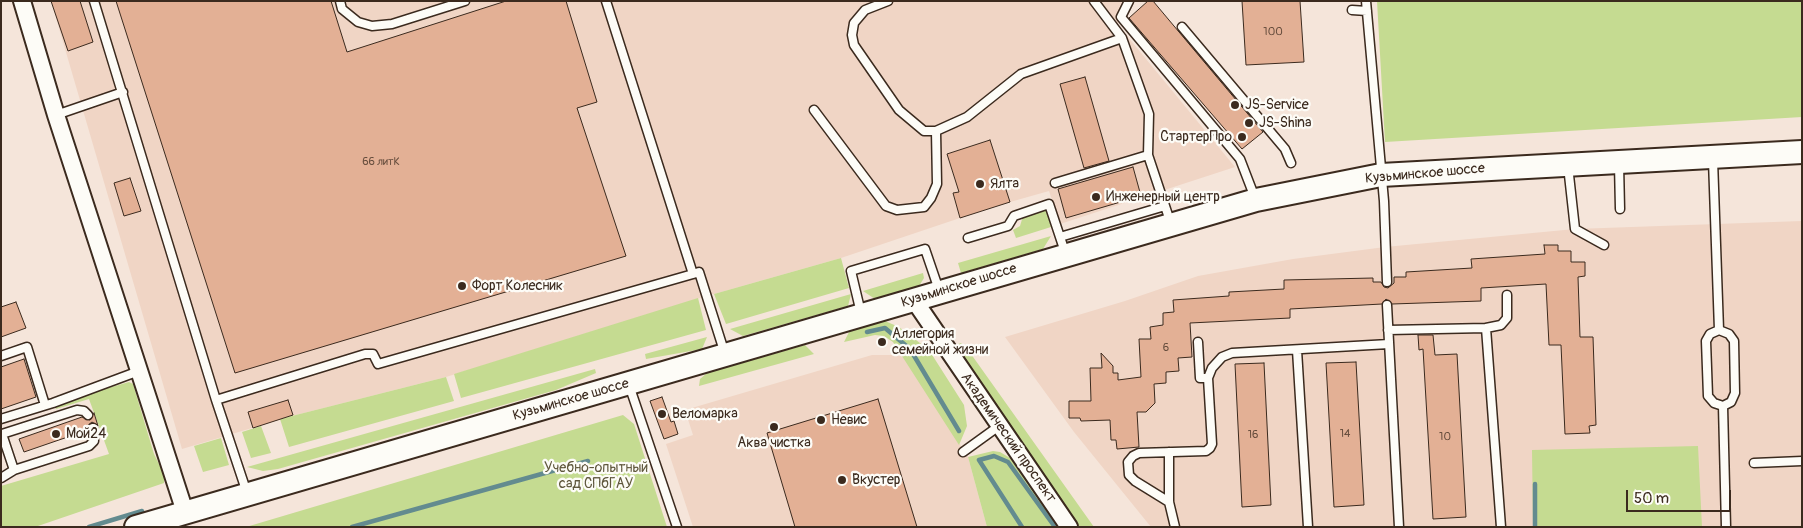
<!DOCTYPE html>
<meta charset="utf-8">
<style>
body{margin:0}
#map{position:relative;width:1803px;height:528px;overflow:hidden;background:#f5e5da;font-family:Pangolin,sans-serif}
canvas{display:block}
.frame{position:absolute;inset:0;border:2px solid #3b2a1e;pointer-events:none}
.scale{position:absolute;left:1626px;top:490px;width:105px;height:22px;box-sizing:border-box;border:2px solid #3b2a1e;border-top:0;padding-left:6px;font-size:15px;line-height:18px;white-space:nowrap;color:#3b2a1e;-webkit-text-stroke:4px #fdfcf7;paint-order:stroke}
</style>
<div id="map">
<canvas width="1803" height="528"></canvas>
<div class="frame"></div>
<div class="scale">50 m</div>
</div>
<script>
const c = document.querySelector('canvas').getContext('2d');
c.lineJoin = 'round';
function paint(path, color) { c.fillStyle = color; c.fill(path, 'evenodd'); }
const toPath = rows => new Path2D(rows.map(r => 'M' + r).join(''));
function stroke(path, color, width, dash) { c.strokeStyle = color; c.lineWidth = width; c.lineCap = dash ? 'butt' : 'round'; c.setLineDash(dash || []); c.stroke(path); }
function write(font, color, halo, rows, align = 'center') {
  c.font = font + ' Pangolin,sans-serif'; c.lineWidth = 4.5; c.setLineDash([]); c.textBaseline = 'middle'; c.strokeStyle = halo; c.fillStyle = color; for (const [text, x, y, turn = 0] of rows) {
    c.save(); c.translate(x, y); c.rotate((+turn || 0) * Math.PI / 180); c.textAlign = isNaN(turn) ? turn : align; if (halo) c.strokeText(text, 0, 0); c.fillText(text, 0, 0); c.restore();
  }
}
paint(toPath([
 [51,1,1124,1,1118,25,1235,167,1060,224,1049,191,1010,202,990,140,947,154,959,192,953,194,960,218,841,258,700,298,446,377,292,416,182,449],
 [1802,221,1802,527,1151,527,1074,432,1005,337,1125,301,1198,276,1293,259,1385,247,1575,229],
 [872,355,903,355,968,457,987,527,693,527,666,444,693,435,685,410]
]), '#f0d5c5');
paint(toPath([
 [1377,1,1802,1,1802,117,1385,142],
 [1046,209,1051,227,1016,238,1013,230,1020,226,1023,216],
 [1051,236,1043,249,961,273,958,263],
 [841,258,849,288,726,324,714,294],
 [923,273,924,278,919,286,875,299,863,291],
 [851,294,848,306,743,336,730,329],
 [698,298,706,330,461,398,454,374],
 [885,321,899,327,929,350,964,405,967,426,959,445,893,342,884,336,875,335,844,342,849,332,854,329],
 [707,337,702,349,646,359,645,354],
 [961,343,966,347,1094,527,1077,527,954,348,956,345],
 [805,345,814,354,699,386,700,379,707,373],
 [595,369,596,373,556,390,278,469,263,471,247,467],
 [446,377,454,401,289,447,280,419],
 [129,382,133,384,154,454,164,474,164,483,35,527,1,527,1,486,109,454,89,399,56,409,55,407,101,390],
 [623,415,634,424,667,527,246,527],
 [261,426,271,453,251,458,242,432],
 [221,438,229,465,203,472,194,446],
 [1698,446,1702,527,1533,527,1532,450],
 [993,451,1000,452,1010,458,1059,527,987,527,968,457]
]), '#c5db91');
stroke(toPath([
 [867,332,885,328,910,349,959,431],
 [89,527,142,511],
 [352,527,588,461],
 [1022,527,979,460,994,456,1008,462,1055,527],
 [1535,527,1535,484]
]), '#638b8f', 4.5);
const building = toPath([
 [51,1,80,1,93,42,68,51,51,1],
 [116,1,331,1,347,52,506,1,566,1,597,102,577,108,626,256,235,373,116,1],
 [1148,1,1153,1,1263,132,1242,149,1129,18,1148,1],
 [1242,1,1300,1,1304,62,1246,65,1242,1],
 [1085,77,1109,161,1084,168,1060,84,1085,77],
 [990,140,1010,202,960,218,953,193,959,192,947,154,990,140],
 [1133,167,1141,196,1066,218,1058,189,1133,167],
 [130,178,141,211,124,216,114,183,130,178],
 [1544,245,1558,245,1558,251,1571,251,1571,262,1585,262,1585,276,1578,277,1580,337,1593,337,1596,425,1589,426,1590,433,1565,434,1561,345,1549,345,1546,284,1481,288,1481,301,1392,304,1386,299,1382,304,1290,309,1290,318,1190,323,1192,357,1178,358,1179,371,1166,372,1166,383,1154,384,1155,403,1146,412,1137,412,1139,447,1117,449,1116,440,1111,440,1110,420,1081,421,1080,418,1069,418,1069,401,1091,401,1090,368,1102,368,1101,353,1113,366,1113,373,1118,373,1118,380,1141,377,1139,339,1151,339,1150,327,1163,325,1163,313,1174,312,1173,300,1229,296,1229,292,1284,289,1284,280,1373,278,1373,282,1381,282,1384,287,1388,288,1394,283,1394,277,1406,277,1406,272,1472,268,1471,259,1545,254,1544,245],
 [16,302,26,328,1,337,1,307,16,302],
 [1418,335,1433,335,1435,355,1457,354,1466,517,1433,519,1423,349,1419,350,1418,335],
 [24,359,36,397,1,409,1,367,24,359],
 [1356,362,1364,505,1334,507,1326,363,1356,362],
 [1264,363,1271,505,1242,507,1235,364,1264,363],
 [662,397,671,422,674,421,678,434,664,439,650,401,662,397],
 [878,399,917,527,795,527,767,433,878,399],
 [288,400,293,415,253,428,248,412,288,400],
 [94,413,98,426,92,422,88,425,88,430,24,452,19,439,82,417,90,420,94,413]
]);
paint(building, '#e3b095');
stroke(building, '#3b2a1e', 1);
const service = toPath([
 [94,1,216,400,247,493],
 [340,1,342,9,358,22,372,26,392,24,465,1],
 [606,1,693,274,699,272,725,354],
 [888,1,865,10,854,23,852,35,854,45,899,110,924,131,936,131,967,117,1021,74,1122,38],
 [1094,1,1122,38,1149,114,1148,155],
 [1129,1,1121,17,1240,159,1255,198],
 [1366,1,1384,201,1387,282],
 [1352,10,1367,11],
 [1182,27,1285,149,1291,163],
 [814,110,886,206,897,210,924,207,931,198,937,184,936,131],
 [56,115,123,92],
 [1713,160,1719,330],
 [1619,164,1620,209],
 [1568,166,1575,229,1604,245],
 [1055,183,1148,155,1171,224],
 [1060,237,1165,206],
 [968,238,1008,226,1014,216,1049,204,1065,252],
 [1387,305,1399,527],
 [861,313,851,271,925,249,939,290],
 [1388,330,1486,328],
 [1719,330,1729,334,1734,341,1735,393,1731,402,1723,406,1714,403,1708,396,1706,341,1710,334,1719,330],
 [1198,342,1200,378,1208,378],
 [1297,350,1308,527],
 [1,356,27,347,45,405],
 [629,385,677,527],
 [216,400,365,354,373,354,378,364,693,274],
 [1723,406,1726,527],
 [1,419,53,403,139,371],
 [963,452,999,426],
 [1169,452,1169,502,1175,527],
 [1754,463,1802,461],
 [14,470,2,434,77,410,84,411,88,415],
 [1,478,14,470,89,446,94,441,93,428],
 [1169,502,1135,481,1129,475,1128,462,1133,456,1139,453,1206,451,1210,448,1212,444,1208,378,1212,368,1222,357,1232,353,1389,344],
 [1501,527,1486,328,1501,325,1507,318,1507,295]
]);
const minor = toPath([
 [22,1,56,115,185,512],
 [914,300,1069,527]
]);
const secondary = toPath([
 [136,527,1256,200,1381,175,1802,152]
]);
stroke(service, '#3b2a1e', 11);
stroke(minor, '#3b2a1e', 20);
stroke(secondary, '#3b2a1e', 26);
stroke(service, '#fdfcf7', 8);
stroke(minor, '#fdfcf7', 16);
stroke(secondary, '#fdfcf7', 22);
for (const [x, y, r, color] of [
 [1235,105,5,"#3b2a1e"],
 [1249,123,5,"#3b2a1e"],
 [1242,137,5,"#3b2a1e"],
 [980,184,5,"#3b2a1e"],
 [1096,197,5,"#3b2a1e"],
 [462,286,5,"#3b2a1e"],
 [882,342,5,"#3b2a1e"],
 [662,414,5,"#3b2a1e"],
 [821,420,5,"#3b2a1e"],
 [774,427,5,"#3b2a1e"],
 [56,434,5,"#3b2a1e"],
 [842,480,5,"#3b2a1e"]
]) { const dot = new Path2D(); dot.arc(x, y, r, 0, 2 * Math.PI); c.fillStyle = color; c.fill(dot); stroke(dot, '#fdfcf7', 2); }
write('11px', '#654c3c', null, [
 ["100",1273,32],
 ["66 литК",381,162],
 ["6",1166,348],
 ["14",1345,434],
 ["16",1253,435],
 ["10",1445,437]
]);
write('14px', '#3b2a1e', '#fdfcf7', [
 ["JS-Service",1245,105],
 ["JS-Shina",1259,123],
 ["СтартерПро",1232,137,"right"],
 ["Ялта",990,184],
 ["Инженерный центр",1106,197],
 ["Форт Колесник",472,286],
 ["Аллегория",892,334],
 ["семейной жизни",892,350],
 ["Веломарка",672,414],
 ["Невис",831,420],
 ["Мой24",66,434],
 ["Аква чистка",774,443,"center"],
 ["Вкустер",852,480]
], 'left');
write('14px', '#3b2a1e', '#fdfcf7', [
 ["Кузьминское шоссе",1425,174,-5],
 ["Кузьминское шоссе",959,286,-17],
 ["Кузьминское шоссе",571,400,-16],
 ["Академический проспект",1008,438,55]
]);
write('14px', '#5e563b', '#fdfcf7', [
 ["Учебно-опытный",596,468],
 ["сад СПбГАУ",596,484]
]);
</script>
